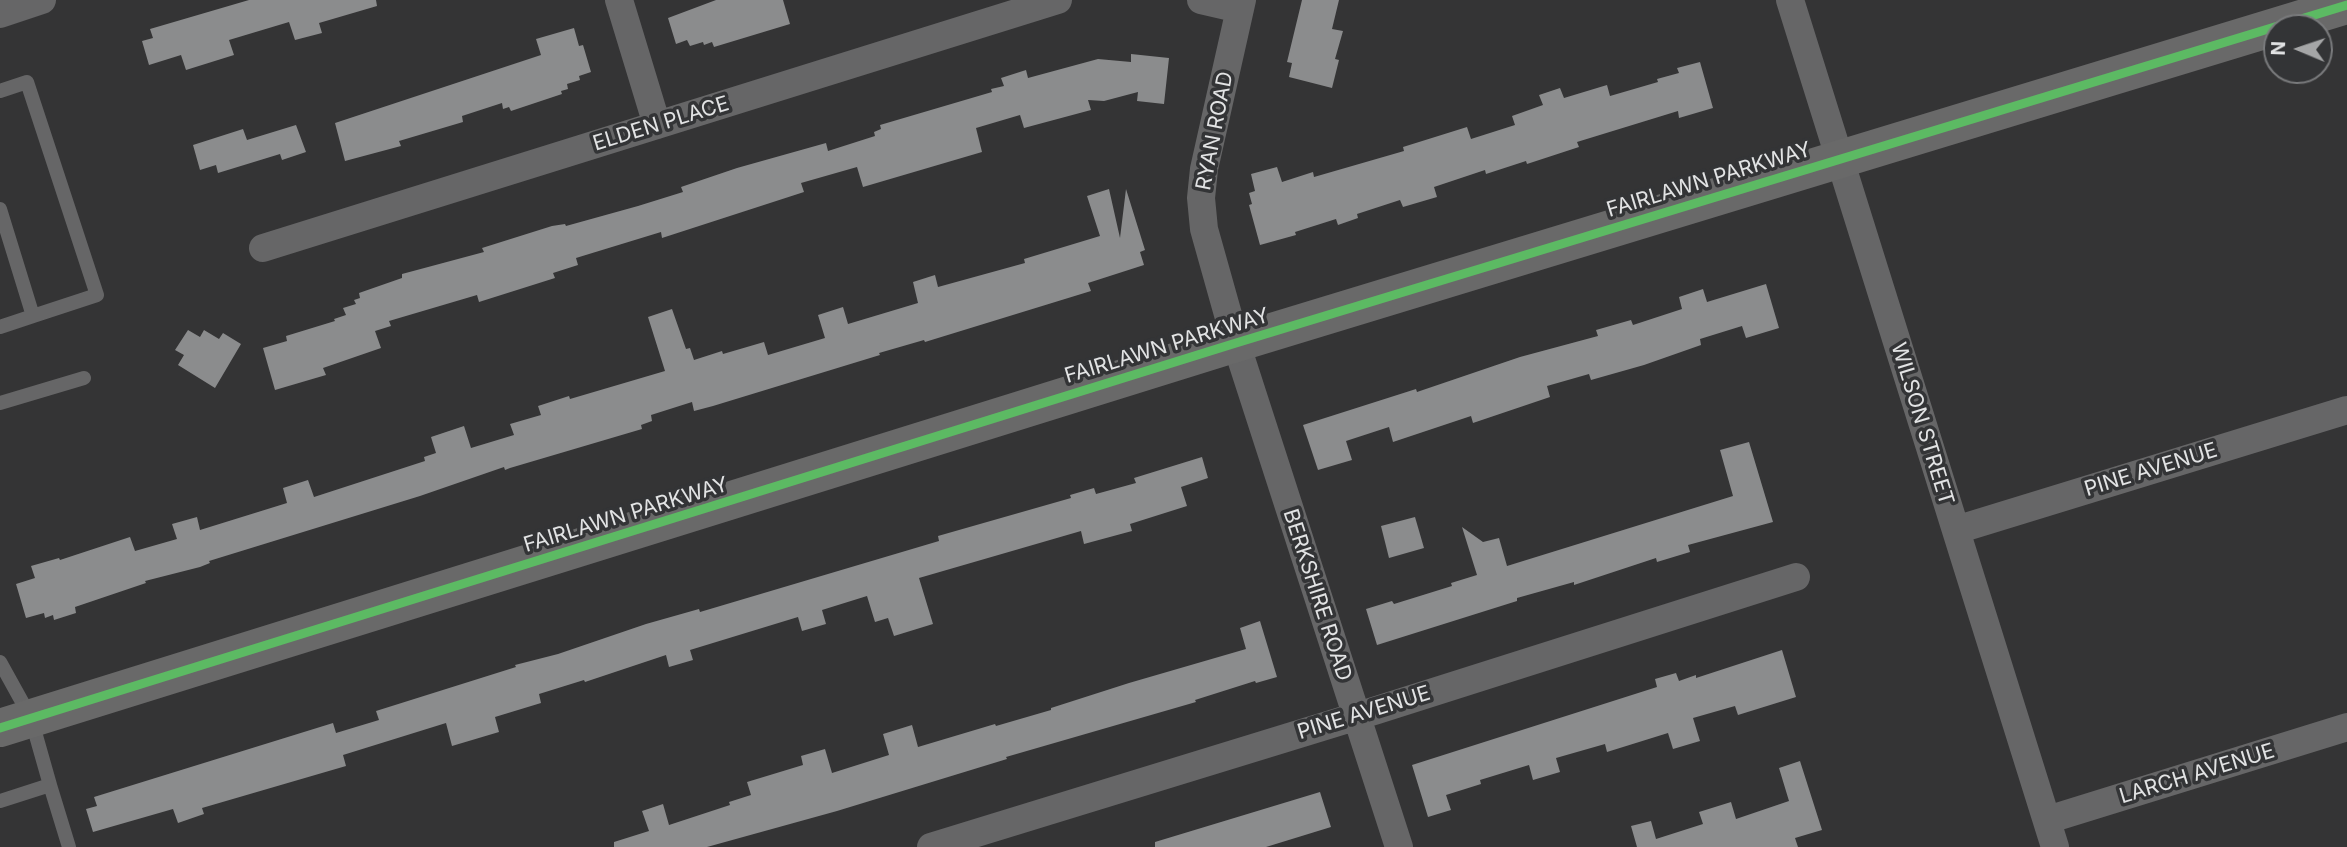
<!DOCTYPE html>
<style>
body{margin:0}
#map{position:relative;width:2347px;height:847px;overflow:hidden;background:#343435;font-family:Inter,sans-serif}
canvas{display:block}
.north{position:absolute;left:2263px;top:14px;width:70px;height:70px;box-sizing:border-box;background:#333436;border:2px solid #797a7c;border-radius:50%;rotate:272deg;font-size:19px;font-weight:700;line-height:28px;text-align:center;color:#e2e3e4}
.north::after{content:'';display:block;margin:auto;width:24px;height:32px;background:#a5a6a7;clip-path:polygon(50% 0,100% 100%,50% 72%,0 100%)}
</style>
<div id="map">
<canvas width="2347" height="847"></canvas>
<div class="north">N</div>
</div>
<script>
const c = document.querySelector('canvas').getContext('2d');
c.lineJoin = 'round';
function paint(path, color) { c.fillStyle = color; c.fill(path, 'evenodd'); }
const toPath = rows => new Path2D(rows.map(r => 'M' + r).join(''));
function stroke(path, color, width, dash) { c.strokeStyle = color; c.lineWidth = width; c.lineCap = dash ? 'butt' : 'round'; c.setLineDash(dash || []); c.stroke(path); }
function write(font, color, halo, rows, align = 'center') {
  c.font = font + ' Inter,sans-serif'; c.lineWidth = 7; c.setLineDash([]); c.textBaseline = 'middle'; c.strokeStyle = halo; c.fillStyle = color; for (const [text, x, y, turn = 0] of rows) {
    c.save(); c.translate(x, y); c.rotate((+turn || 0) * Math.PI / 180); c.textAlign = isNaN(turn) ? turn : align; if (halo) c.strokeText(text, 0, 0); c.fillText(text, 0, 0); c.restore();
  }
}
paint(toPath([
 [249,0,376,0,377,6,319,23,322,33,295,40,289,22,229,40,234,55,186,70,181,55,149,65,142,41,153,38,150,29],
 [716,0,783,0,790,24,714,47,712,42,704,45,703,42,690,46,687,40,676,44,668,18],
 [1302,0,1339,0,1332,29,1343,31,1335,59,1339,60,1332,88,1289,77,1292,63,1287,62],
 [574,28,579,46,583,45,591,72,579,76,580,80,567,84,568,89,561,91,562,94,511,111,509,107,503,109,502,103,462,116,463,122,399,141,401,146,345,161,335,123,541,55,536,39],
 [1131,54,1169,58,1164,104,1137,101,1138,92,1104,101,1088,100,1091,110,1024,128,1020,115,976,128,982,152,863,187,857,167,801,183,804,192,662,238,661,232,576,258,578,265,553,273,555,278,479,302,477,295,389,321,391,326,375,331,381,348,323,368,326,375,275,390,263,348,287,341,286,336,335,321,334,319,346,315,343,308,356,304,354,300,360,298,359,293,402,278,402,274,484,252,482,248,552,226,565,224,566,226,638,206,683,192,681,187,737,168,826,143,828,151,875,136,874,132,881,129,880,125,992,92,991,89,1004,86,1001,78,1026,70,1028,78,1098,59,1131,62],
 [1700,62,1713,108,1679,118,1678,111,1577,142,1579,147,1527,164,1526,161,1486,174,1485,170,1434,187,1437,197,1403,207,1400,200,1357,214,1358,218,1338,225,1336,219,1295,232,1296,235,1260,245,1249,205,1252,204,1249,193,1255,191,1251,174,1277,167,1282,182,1313,172,1314,177,1404,151,1403,147,1467,127,1471,139,1515,125,1512,116,1543,105,1539,95,1560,88,1564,98,1607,85,1610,96,1658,82,1657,79,1679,73,1677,68],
 [296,125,306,152,282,160,280,154,218,173,216,165,200,170,193,145,243,129,247,140],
 [1109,189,1120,238,1126,189,1145,250,1140,252,1144,265,1088,283,1091,291,925,342,924,340,879,353,880,355,713,406,694,411,692,402,651,415,652,421,641,425,642,429,510,468,505,470,504,467,420,496,209,561,210,563,200,567,145,581,146,583,75,607,76,613,54,620,53,615,45,618,44,613,26,618,16,584,35,578,31,566,59,558,60,560,130,537,135,551,177,539,172,524,197,517,200,530,287,503,283,488,308,480,314,497,425,461,424,457,436,453,431,437,464,426,471,448,514,435,510,424,541,415,538,406,569,396,570,399,665,371,648,317,672,309,686,349,690,348,694,360,722,351,723,354,764,342,768,355,825,338,818,315,843,307,848,324,918,303,913,282,935,275,938,287,1025,263,1024,259,1100,236,1087,196],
 [1766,284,1779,328,1746,338,1742,326,1700,339,1701,345,1644,365,1591,380,1589,374,1547,386,1550,397,1473,423,1471,416,1393,442,1389,427,1346,441,1352,460,1318,470,1303,425,1416,389,1417,392,1520,357,1598,336,1596,330,1631,320,1633,325,1682,309,1679,297,1703,289,1707,302],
 [188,330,200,337,204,330,219,339,223,333,241,344,215,388,178,365,184,355,175,350],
 [1749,442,1773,522,1688,545,1690,552,1657,562,1656,558,1574,585,1574,582,1517,598,1517,601,1377,645,1366,609,1392,601,1394,604,1452,586,1451,583,1477,575,1462,527,1483,542,1499,538,1507,566,1733,496,1720,450],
 [1202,457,1208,478,1181,487,1187,506,1130,524,1132,531,1084,544,1081,531,919,578,933,624,894,636,888,618,875,622,867,596,822,610,826,624,802,631,798,617,690,650,693,660,669,667,666,655,585,682,584,680,539,694,541,703,495,717,499,732,452,746,446,723,343,755,346,766,202,808,204,814,178,823,173,809,93,832,86,809,97,806,94,797,333,723,336,733,379,720,376,711,516,667,515,665,558,654,646,624,699,609,700,612,939,541,938,536,1071,498,1070,495,1094,488,1096,494,1136,483,1134,478],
 [1415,517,1424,548,1389,558,1381,526],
 [1260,621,1277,677,1256,683,1255,681,1195,700,1196,702,1006,757,1007,759,837,811,707,847,614,847,614,842,649,831,642,811,663,804,669,825,730,805,729,802,751,795,747,782,803,765,801,756,825,749,832,773,889,755,883,734,912,725,918,747,995,724,996,726,1051,710,1051,708,1129,683,1246,649,1240,628],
 [1782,650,1796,697,1738,715,1735,706,1693,718,1700,741,1673,749,1668,733,1607,752,1605,744,1556,758,1560,772,1533,780,1529,765,1480,780,1481,784,1446,795,1451,810,1428,817,1412,765,1657,687,1655,679,1676,673,1679,681,1696,675,1696,678],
 [1800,761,1822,830,1795,838,1798,847,1637,847,1631,826,1651,821,1656,839,1703,824,1699,812,1731,802,1736,819,1789,801,1779,768],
 [1320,792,1331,827,1266,847,1155,847,1155,842]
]), '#8b8c8d');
stroke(toPath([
 [0,91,27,82,97,295,33,316],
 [0,209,33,316,0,327],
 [0,403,84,378],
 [0,662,31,718,50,785,0,801],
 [50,785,69,847]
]), '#666667', 14);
stroke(toPath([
 [619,0,657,125],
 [1201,0,1240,9],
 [1242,0,1204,169,1201,198,1204,229,1236,343,1399,847],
 [1790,0,2055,847],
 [0,14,42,0],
 [263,248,1058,0],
 [1956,530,2347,410],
 [2047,820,2347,727],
 [931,847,1377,710,1796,577]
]), '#666667', 28);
stroke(toPath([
 [0,728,1236,343,2347,5]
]), '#696969', 38);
stroke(toPath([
 [0,728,1236,343,2347,5]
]), '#5cba63', 9);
write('21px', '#e2e3e4', '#333436', [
 ["ELDEN PLACE",661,124,-17],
 ["RYAN ROAD",1215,131,-79],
 ["FAIRLAWN PARKWAY",1709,180,-17],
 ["FAIRLAWN PARKWAY",1167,346,-17],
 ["WILSON STREET",1922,424,73],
 ["PINE AVENUE",2151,470,-17],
 ["FAIRLAWN PARKWAY",626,515,-17],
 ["BERKSHIRE ROAD",1317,595,72],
 ["PINE AVENUE",1364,713,-17],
 ["LARCH AVENUE",2197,774,-17]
]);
</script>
